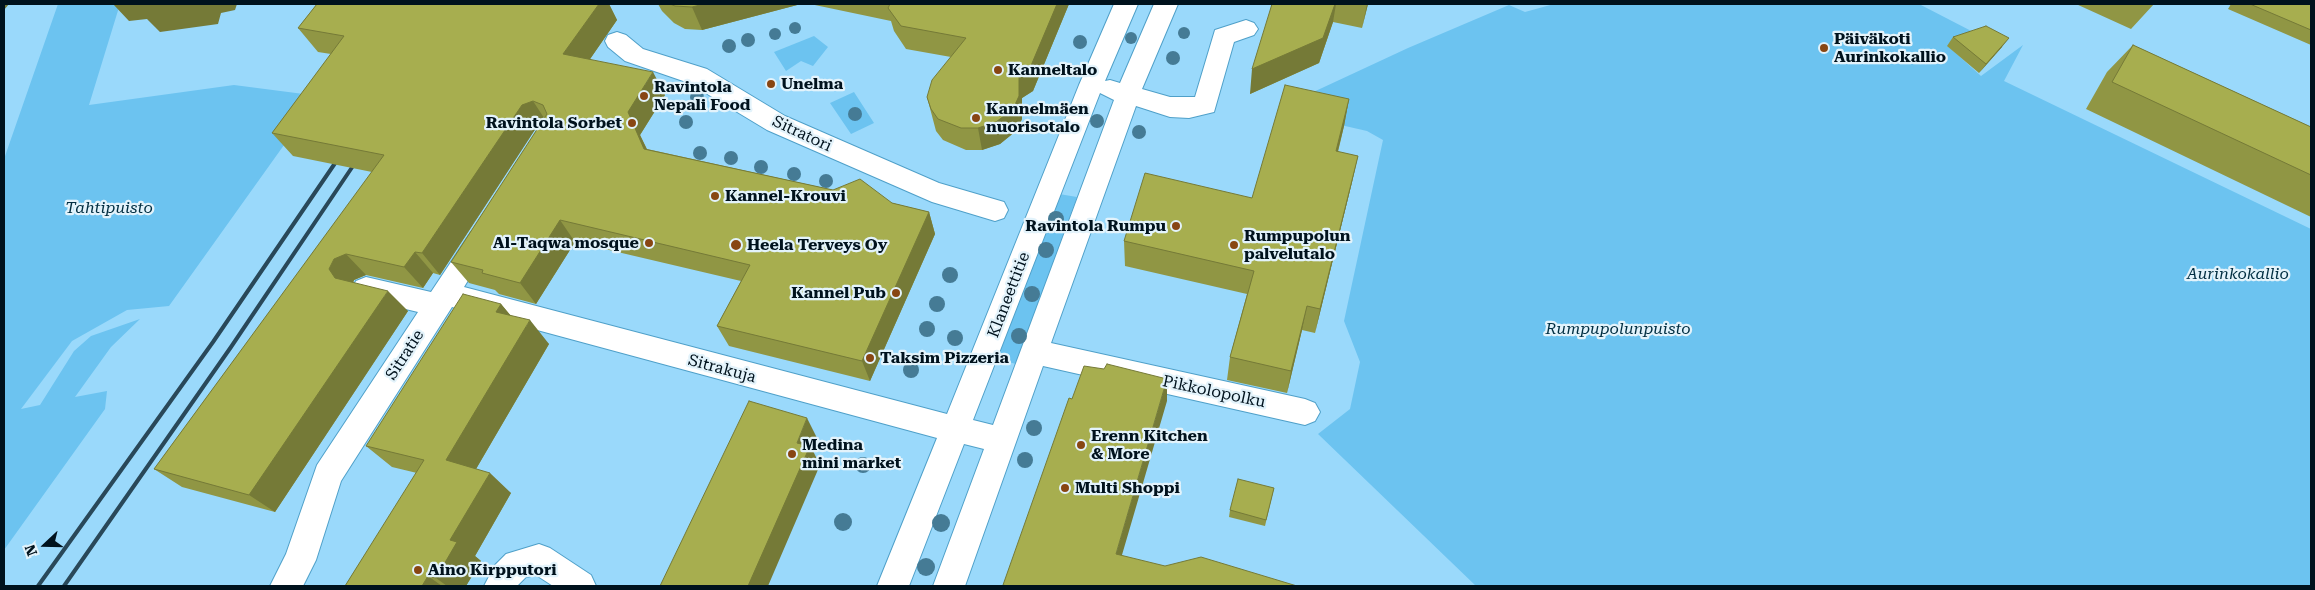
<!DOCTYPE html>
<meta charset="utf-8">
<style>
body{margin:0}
#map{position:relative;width:2315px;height:590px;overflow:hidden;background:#9ad9fb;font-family:"Roboto Serif",serif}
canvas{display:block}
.frame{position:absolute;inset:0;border:5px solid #00121d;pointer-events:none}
.north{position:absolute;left:20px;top:520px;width:50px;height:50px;-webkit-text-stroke:4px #e3f3fb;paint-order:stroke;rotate:249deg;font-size:14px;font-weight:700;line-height:20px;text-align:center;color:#00121d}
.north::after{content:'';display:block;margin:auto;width:18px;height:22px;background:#00121d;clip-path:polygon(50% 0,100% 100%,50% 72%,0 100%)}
</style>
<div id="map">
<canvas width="2315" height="590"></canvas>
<div class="frame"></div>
<div class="north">N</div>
</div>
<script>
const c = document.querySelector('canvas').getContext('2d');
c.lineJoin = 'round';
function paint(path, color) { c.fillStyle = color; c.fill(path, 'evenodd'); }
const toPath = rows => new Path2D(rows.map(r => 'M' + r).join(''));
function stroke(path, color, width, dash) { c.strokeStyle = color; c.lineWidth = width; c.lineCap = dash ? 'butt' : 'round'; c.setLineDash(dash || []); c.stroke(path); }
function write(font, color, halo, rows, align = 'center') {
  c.font = font + ' "Roboto Serif",serif'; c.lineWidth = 4.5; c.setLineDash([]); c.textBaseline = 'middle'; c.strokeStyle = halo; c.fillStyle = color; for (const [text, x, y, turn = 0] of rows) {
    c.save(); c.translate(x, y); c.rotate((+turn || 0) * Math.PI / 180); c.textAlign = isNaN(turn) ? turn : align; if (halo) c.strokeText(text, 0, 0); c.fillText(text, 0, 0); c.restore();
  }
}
paint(toPath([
 [58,4,120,4,89,105,234,85,319,96,169,306,127,310,72,341,21,409,40,405,74,351,91,336,140,319,111,347,75,397,107,391,105,409,4,550,4,159],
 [1554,4,1919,4,1979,35,1948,46,1981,76,2023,45,2004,81,2311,229,2311,586,1476,586,1318,434,1350,409,1360,362,1344,321,1383,140,1367,131,1288,113,1279,108,1408,48,1509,5,1525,12],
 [814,36,828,47,813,66,801,61,786,71,774,52],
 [854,92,874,123,851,134,830,103],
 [1059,194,1077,197,1016,364,997,359]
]), '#6cc3f0');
const minor = toPath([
 [1114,4,1138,4,1105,81,1110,80,1120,83,1154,4,1178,4,1142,89,1170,97,1195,97,1215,30,1246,20,1254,23,1258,29,1254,35,1234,42,1214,112,1189,118,1170,117,1136,106,1051,343,1305,399,1315,403,1320,412,1315,421,1305,425,1043,366,965,586,933,586,984,449,964,444,909,586,877,586,937,438,452,307,341,481,316,560,303,586,270,586,286,554,317,465,418,312,356,297,352,289,356,281,366,277,431,292,471,232,480,229,489,232,493,240,464,287,947,414,1079,85,1114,4],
 [1100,93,1114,100,993,425,973,420,1100,93],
 [617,32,626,35,643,49,707,69,785,116,939,183,1004,202,1008,210,1004,218,995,221,932,202,767,130,689,83,625,61,608,47,605,41,608,35,617,32],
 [539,544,550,548,591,575,596,586,553,586,536,575,526,577,517,586,484,586,495,565,506,554,539,544]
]);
stroke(minor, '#4fa0c9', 2);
paint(minor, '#fff');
stroke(toPath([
 [38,586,213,342,342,153],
 [64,586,231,347,359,157]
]), '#294859', 4);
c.fillStyle = '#457b95';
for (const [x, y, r] of [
 [795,28,6],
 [1184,33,6],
 [775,34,6],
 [1131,38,6],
 [748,40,7],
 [1080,42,7],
 [729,46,7],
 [1173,58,7],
 [697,97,7],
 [855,114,7],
 [1097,121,7],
 [686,122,7],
 [1139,132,7],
 [700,153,7],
 [731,158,7],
 [761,167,7],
 [794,174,7],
 [826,181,7],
 [1056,219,8],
 [1046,250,8],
 [950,275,8],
 [1032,294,8],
 [937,304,8],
 [927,329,8],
 [1019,336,8],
 [955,338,8],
 [911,370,8],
 [1034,428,8],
 [1025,460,8],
 [863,465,8],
 [843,522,9],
 [941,523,9],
 [926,567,9]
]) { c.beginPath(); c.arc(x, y, r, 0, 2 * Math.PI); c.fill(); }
paint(toPath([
 [317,4,609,4,617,20,590,59,665,95,640,135,647,149,892,203,929,212,935,234,870,381,729,346,717,326,741,281,575,242,536,304,499,294,495,290,469,283,451,262,539,127,536,128,440,275,433,273,423,288,366,275,354,280,353,283,408,311,275,512,182,487,154,469,372,172,293,156,272,133,331,54,318,52,298,28],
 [658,4,801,4,702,30,685,29,674,23,662,11],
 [810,4,1069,4,1033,91,1022,98,1022,119,1016,131,1000,144,982,150,966,150,943,140,936,131,927,97,951,57,906,49,894,31,891,21],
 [1272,4,1368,4,1362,28,1333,22,1319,63,1250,94],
 [2076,4,2154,4,2131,29],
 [2231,4,2311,4,2311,45,2228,9],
 [1953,37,2002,47,1979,73,1947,46],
 [2133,45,2311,127,2311,217,2086,109,2107,72],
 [1349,99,1344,126,1338,152,1358,156,1352,182,1315,333,1302,330,1287,393,1227,380,1230,357,1247,294,1125,266,1124,241,1252,198],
 [501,304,511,316,549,344,476,469,511,493,475,556,481,561,466,586,345,586,417,473,392,467,366,446],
 [1274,488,1265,526,1229,517,1230,510]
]), '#909644');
paint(toPath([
 [4,4,9,4,4,10],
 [113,4,237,4,235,10,221,13,218,24,160,32,147,19,129,21],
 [599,4,609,4,617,20,577,78,563,54],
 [704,4,801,4,702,30,692,7],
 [1057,4,1069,4,1033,91,1022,98,1022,119,1016,131,1000,144,982,150,978,128],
 [1335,4,1336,4,1333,22,1319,63,1250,94,1252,69],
 [1367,4,1368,4,1362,28],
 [2009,38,2002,47,1979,73,1986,64],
 [653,72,665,95,640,135,657,171,644,149,628,112],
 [1349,99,1344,126,1331,178,1336,151],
 [533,101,548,124,536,128,440,275,422,253,522,105],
 [1358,156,1352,182,1315,333,1320,309],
 [929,212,935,234,870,381,862,361],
 [560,220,575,242,536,304,520,283],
 [415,252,433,273,423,288,404,267],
 [346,254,366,275,354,280,350,290,335,278,329,269,334,259],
 [388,291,408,311,275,512,249,495],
 [501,304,521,328,496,312],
 [1307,306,1302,330,1287,393,1291,371],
 [530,320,549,344,469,481,446,460],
 [1167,379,1167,401,1117,572,1116,554],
 [807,418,817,438,812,449,820,465,768,586,748,586,797,443],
 [490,473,511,493,475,556,481,561,466,586,447,586,436,578,450,540],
 [428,576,442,586,422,586]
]), '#757a37');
const building = toPath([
 [317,4,599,4,563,54,653,72,628,112,644,149,833,190,860,179,892,203,929,212,862,361,717,326,750,265,560,220,520,283,482,273,483,270,451,262,547,114,543,105,533,101,522,105,422,253,415,252,404,267,346,254,334,259,329,269,335,278,388,291,249,495,154,469,384,155,272,133,344,36,298,28,317,4],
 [670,4,704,4,692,7,675,6,670,4],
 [890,4,1057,4,1030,68,1019,75,1019,96,1013,109,996,122,978,128,961,128,938,119,931,109,927,97,932,80,966,38,901,26,888,8,890,4],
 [1272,4,1335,4,1323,38,1252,69,1272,4],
 [2250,4,2311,4,2311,30,2250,4],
 [1986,26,2009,38,1986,64,1953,37,1986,26],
 [2133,45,2311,127,2311,175,2112,82,2133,45],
 [1285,85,1349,99,1336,151,1358,156,1320,309,1307,306,1291,371,1230,357,1254,271,1124,241,1145,173,1252,198,1285,85],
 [463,294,501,304,496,312,530,320,446,460,490,473,450,540,457,542,436,578,428,576,422,586,345,586,424,460,366,446,463,294],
 [1107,364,1167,379,1116,554,1165,566,1201,557,1297,586,1007,586,1003,585,1069,398,1072,399,1084,366,1104,369,1107,364],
 [749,401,807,418,797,443,810,446,748,586,660,586,749,401],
 [1238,479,1274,488,1266,520,1230,510,1238,479]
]);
paint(building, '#a7ae4f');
stroke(building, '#757a37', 1);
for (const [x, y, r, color] of [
 [1824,48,5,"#884613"],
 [998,70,5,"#884613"],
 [771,84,5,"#884613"],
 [644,96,5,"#884613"],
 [976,118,5,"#884613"],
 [632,123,5,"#884613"],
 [715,196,5,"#884613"],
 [1176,226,5,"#884613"],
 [649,243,5,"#884613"],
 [736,245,6,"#884613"],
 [1234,245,5,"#884613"],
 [896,293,5,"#884613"],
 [870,358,5,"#884613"],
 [1081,445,5,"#884613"],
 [792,454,5,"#884613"],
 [1065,488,5,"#884613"],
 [418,570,5,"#884613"]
]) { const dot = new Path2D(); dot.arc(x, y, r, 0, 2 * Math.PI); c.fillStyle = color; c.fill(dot); stroke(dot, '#e3f3fb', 2); }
write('bold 16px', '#00121d', '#e3f3fb', [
 ["Päiväkoti",1834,39],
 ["Aurinkokallio",1834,57],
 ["Kanneltalo",1008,70],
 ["Unelma",781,84],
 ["Ravintola",654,87],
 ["Nepali Food",654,105],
 ["Kannelmäen",986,109],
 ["nuorisotalo",986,127],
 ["Ravintola Sorbet",622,123,"right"],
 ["Kannel-Krouvi",725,196],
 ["Ravintola Rumpu",1166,226,"right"],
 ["Rumpupolun",1244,236],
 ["palvelutalo",1244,254],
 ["Al-Taqwa mosque",639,243,"right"],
 ["Heela Terveys Oy",747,245],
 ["Kannel Pub",886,293,"right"],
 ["Taksim Pizzeria",880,358],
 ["Erenn Kitchen",1091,436],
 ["& More",1091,454],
 ["Medina",802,445],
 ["mini market",802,463],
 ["Multi Shoppi",1075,488],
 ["Aino Kirpputori",428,570]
], 'left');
write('16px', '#00121d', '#e3f3fb', [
 ["Sitratori",802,134,25],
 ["Klaneettitie",1009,295,-69],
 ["Sitratie",405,355,-57],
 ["Sitrakuja",722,369,15],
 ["Pikkolopolku",1214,392,12]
]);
write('italic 16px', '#002e42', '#e3f3fb', [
 ["Tahtipuisto",109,208],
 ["Aurinkokallio",2238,274],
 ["Rumpupolunpuisto",1618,329]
]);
</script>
